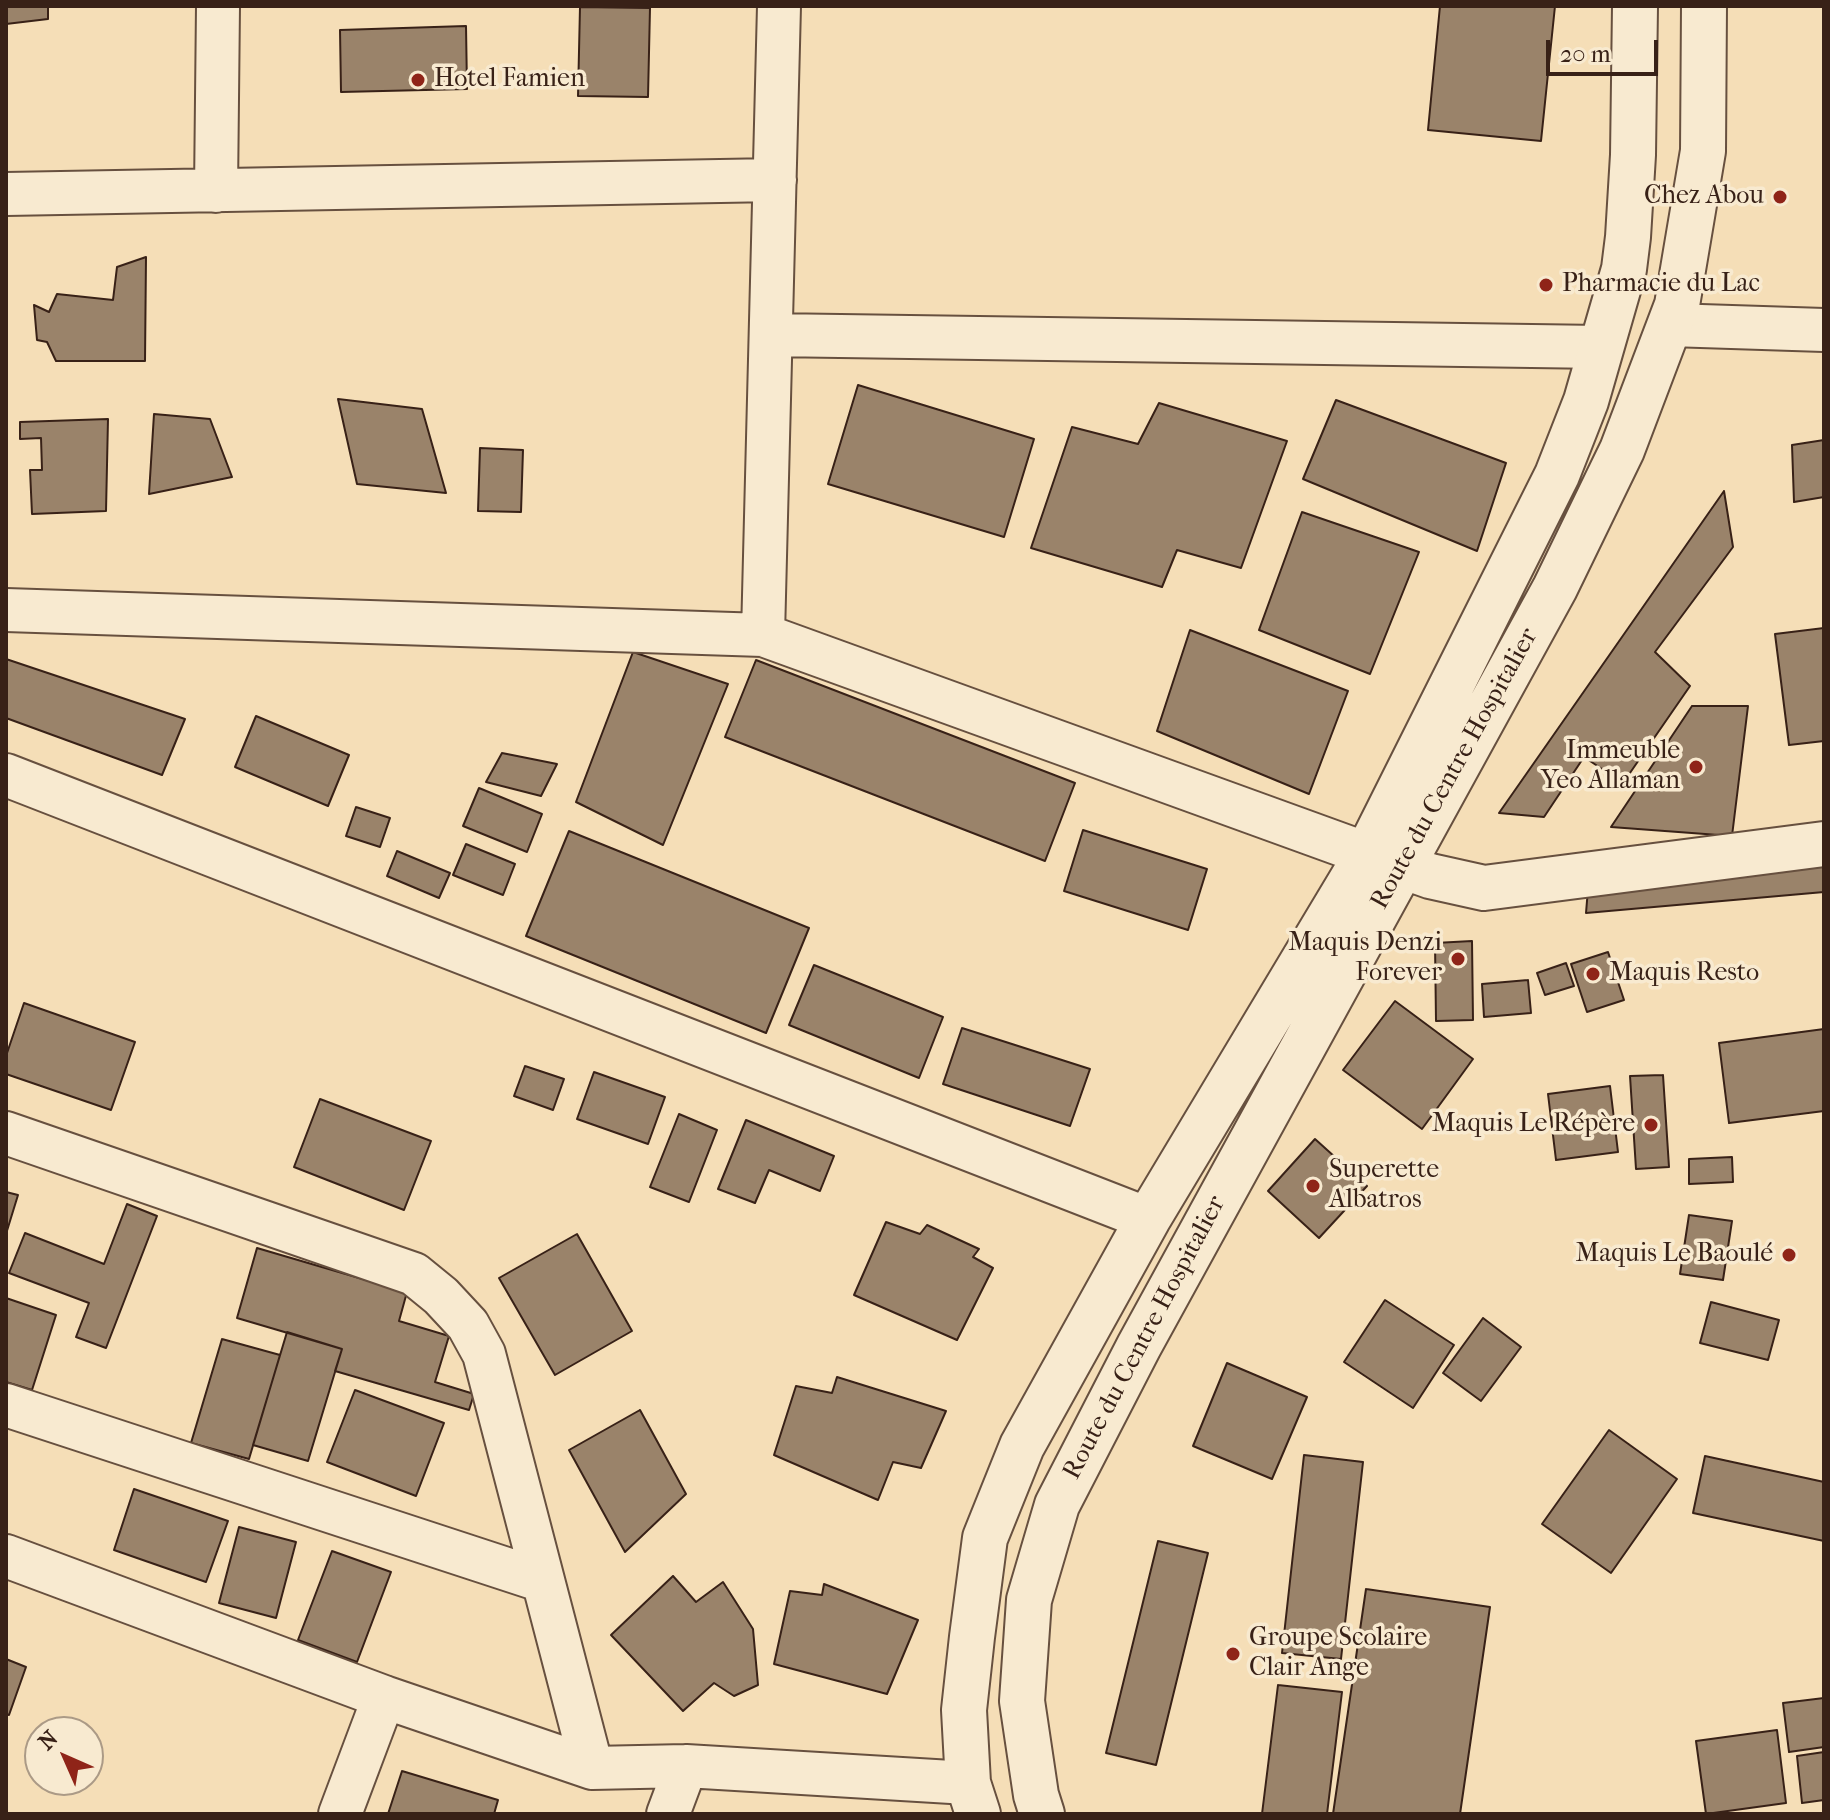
<!DOCTYPE html>
<meta charset="utf-8">
<style>
body{margin:0}
#map{position:relative;width:1830px;height:1820px;overflow:hidden;background:#f5deb7;font-family:"IM FELL French Canon",serif}
canvas{display:block}
.frame{position:absolute;inset:0;border:8px solid #382117;pointer-events:none}
.north{position:absolute;left:24px;top:1716px;width:80px;height:80px;box-sizing:border-box;background:#f8ead0;border:2px solid #ab9a86;border-radius:50%;rotate:315deg;font-size:22px;font-weight:700;line-height:32px;text-align:center;color:#382117}
.north::after{content:'';display:block;margin:auto;width:28px;height:36px;background:#8f2418;clip-path:polygon(50% 0,100% 100%,50% 72%,0 100%)}
.scale{position:absolute;left:1546px;top:40px;width:112px;height:36px;box-sizing:border-box;border:4px solid #382117;border-top:0;padding-left:10px;font-size:24px;line-height:28px;white-space:nowrap;color:#382117;-webkit-text-stroke:6px #f8ead0;paint-order:stroke}
</style>
<div id="map">
<canvas width="1830" height="1820"></canvas>
<div class="frame"></div>
<div class="north">N</div>
<div class="scale">20 m</div>
</div>
<script>
const c = document.querySelector('canvas').getContext('2d');
c.lineJoin = 'round';
function paint(path, color) { c.fillStyle = color; c.fill(path, 'evenodd'); }
const toPath = rows => new Path2D(rows.map(r => 'M' + r).join(''));
function stroke(path, color, width, dash) { c.strokeStyle = color; c.lineWidth = width; c.lineCap = dash ? 'butt' : 'round'; c.setLineDash(dash || []); c.stroke(path); }
function write(font, color, halo, rows, align = 'center') {
  c.font = font + ' "IM FELL French Canon",serif'; c.lineWidth = 7; c.setLineDash([]); c.textBaseline = 'middle'; c.strokeStyle = halo; c.fillStyle = color; for (const [text, x, y, turn = 0] of rows) {
    c.save(); c.translate(x, y); c.rotate((+turn || 0) * Math.PI / 180); c.textAlign = isNaN(turn) ? turn : align; if (halo) c.strokeText(text, 0, 0); c.fillText(text, 0, 0); c.restore();
  }
}
const building = toPath([
 [6,6,48,6,48,19,6,24,6,6],
 [1440,6,1555,6,1541,141,1428,130,1440,6],
 [580,7,650,8,648,97,578,96,580,7],
 [466,26,467,89,341,92,340,30,466,26],
 [146,257,145,361,56,361,47,342,37,340,34,305,49,312,57,294,113,300,117,267,146,257],
 [858,385,1034,439,1004,537,828,484,858,385],
 [338,399,422,409,446,493,357,484,338,399],
 [1336,400,1506,463,1477,551,1303,479,1336,400],
 [1159,403,1287,441,1241,568,1177,550,1162,587,1031,548,1072,427,1138,444,1159,403],
 [154,414,210,419,232,477,149,494,154,414],
 [108,419,106,511,32,514,30,470,42,470,41,438,20,439,20,422,108,419],
 [1824,440,1824,497,1794,502,1792,445,1824,440],
 [480,448,523,450,521,512,478,511,480,448],
 [1724,491,1733,547,1655,652,1690,686,1623,783,1584,757,1544,817,1499,813,1724,491],
 [1302,512,1419,552,1370,674,1259,630,1302,512],
 [1824,628,1824,741,1789,745,1775,634,1824,628],
 [1190,630,1348,691,1309,794,1157,731,1190,630],
 [633,652,728,684,663,845,576,802,633,652],
 [6,659,185,719,162,775,6,718,6,659],
 [756,660,1075,783,1045,861,725,737,756,660],
 [1692,706,1748,706,1732,836,1611,827,1692,706],
 [256,716,349,755,328,806,235,767,256,716],
 [502,753,557,764,541,796,486,782,502,753],
 [479,788,542,814,527,852,463,826,479,788],
 [356,807,390,818,380,847,346,836,356,807],
 [1083,830,1207,869,1188,930,1064,891,1083,830],
 [569,831,809,928,766,1033,526,936,569,831],
 [466,844,515,864,503,895,453,875,466,844],
 [397,851,450,873,439,898,387,876,397,851],
 [1824,863,1824,892,1586,913,1588,889,1824,863],
 [1472,941,1473,1020,1436,1021,1435,943,1472,941],
 [1608,952,1624,1000,1587,1012,1571,964,1608,952],
 [1566,963,1574,986,1545,995,1537,973,1566,963],
 [814,965,943,1017,919,1078,789,1025,814,965],
 [1528,980,1531,1013,1484,1017,1482,984,1528,980],
 [1395,1001,1473,1059,1422,1129,1343,1070,1395,1001],
 [24,1003,135,1042,111,1110,6,1074,6,1056,24,1003],
 [962,1028,1090,1069,1070,1126,943,1084,962,1028],
 [1824,1029,1824,1111,1729,1123,1719,1043,1824,1029],
 [525,1066,564,1079,553,1110,514,1096,525,1066],
 [594,1072,665,1097,648,1144,577,1119,594,1072],
 [1663,1075,1669,1167,1636,1169,1630,1076,1663,1075],
 [1610,1086,1618,1152,1556,1160,1548,1094,1610,1086],
 [320,1099,431,1141,404,1210,294,1167,320,1099],
 [679,1114,717,1130,689,1202,650,1187,679,1114],
 [746,1120,834,1156,820,1191,769,1170,755,1203,718,1189,746,1120],
 [1315,1139,1367,1186,1319,1238,1268,1191,1315,1139],
 [1732,1157,1733,1182,1689,1184,1689,1159,1732,1157],
 [6,1192,18,1195,6,1234,6,1192],
 [127,1204,157,1216,106,1348,76,1337,89,1303,9,1273,25,1233,104,1264,127,1204],
 [1689,1215,1732,1221,1723,1280,1680,1274,1689,1215],
 [886,1222,920,1234,927,1225,979,1249,973,1257,993,1268,957,1340,854,1295,886,1222],
 [577,1234,632,1331,555,1375,499,1278,577,1234],
 [257,1248,407,1292,399,1321,449,1336,435,1382,474,1394,469,1410,335,1371,342,1349,237,1318,257,1248],
 [6,1298,56,1315,32,1390,6,1382,6,1298],
 [1385,1300,1454,1345,1413,1408,1344,1362,1385,1300],
 [1711,1302,1779,1320,1768,1360,1700,1343,1711,1302],
 [1483,1318,1521,1347,1481,1401,1443,1373,1483,1318],
 [287,1332,342,1349,308,1461,253,1445,287,1332],
 [222,1339,280,1355,249,1459,191,1443,222,1339],
 [1227,1363,1307,1397,1272,1479,1193,1446,1227,1363],
 [837,1377,946,1411,921,1468,893,1462,878,1500,774,1455,796,1386,832,1393,837,1377],
 [355,1390,444,1423,416,1496,327,1462,355,1390],
 [640,1410,686,1494,625,1552,569,1450,640,1410],
 [1609,1430,1677,1479,1611,1573,1542,1524,1609,1430],
 [1304,1455,1363,1462,1341,1659,1282,1653,1304,1455],
 [1705,1456,1824,1482,1824,1541,1693,1513,1705,1456],
 [134,1489,228,1521,206,1582,114,1550,134,1489],
 [239,1527,296,1542,276,1618,219,1603,239,1527],
 [1158,1541,1208,1553,1156,1765,1106,1753,1158,1541],
 [332,1551,391,1572,357,1662,298,1640,332,1551],
 [673,1576,696,1602,723,1582,753,1629,758,1685,734,1696,714,1683,683,1711,611,1635,673,1576],
 [824,1584,918,1620,887,1694,774,1664,790,1591,822,1595,824,1584],
 [1366,1589,1490,1607,1460,1814,1333,1814,1366,1589],
 [6,1659,26,1667,9,1715,6,1714,6,1659],
 [1278,1685,1342,1692,1327,1814,1262,1814,1278,1685],
 [1824,1698,1824,1747,1789,1752,1783,1703,1824,1698],
 [1777,1730,1786,1803,1706,1814,1696,1741,1777,1730],
 [1824,1752,1824,1800,1802,1803,1797,1756,1824,1752],
 [402,1771,498,1800,494,1814,388,1814,402,1771]
]);
paint(building, '#9a836a');
stroke(building, '#382117', 2);
const minor = toPath([
 [216,191,218,6],
 [6,194,775,180],
 [1670,325,1824,330],
 [771,335,1601,347],
 [6,610,763,635,1367,854],
 [763,635,779,6],
 [6,775,1148,1219],
 [6,1133,414,1274,441,1296,468,1325,484,1354,592,1768],
 [6,1405,543,1581],
 [6,1556,384,1697,592,1768,686,1766,968,1783],
 [340,1814,384,1697],
 [668,1814,686,1766]
]);
const tertiary = toPath([
 [1374,856,1430,876,1484,888,1824,844],
 [978,1814,968,1783,964,1710,972,1637,985,1538,1022,1446,1148,1219,1367,854,1557,475,1586,401,1624,269,1628,237,1633,155,1635,6],
 [1042,1814,1036,1795,1022,1701,1029,1600,1057,1505,1139,1346,1555,588,1622,450,1677,305,1703,151,1704,6]
]);
stroke(minor, '#67503f', 46);
stroke(tertiary, '#67503f', 48);
stroke(minor, '#f8ead0', 42);
stroke(tertiary, '#f8ead0', 44);
for (const [x, y, r, color] of [
 [418,80,8,"#8f2418"],
 [1780,197,8,"#8f2418"],
 [1546,285,8,"#8f2418"],
 [1696,767,8,"#8f2418"],
 [1458,959,8,"#8f2418"],
 [1593,974,8,"#8f2418"],
 [1651,1125,8,"#8f2418"],
 [1313,1186,8,"#8f2418"],
 [1789,1255,8,"#8f2418"],
 [1233,1654,8,"#8f2418"]
]) { const dot = new Path2D(); dot.arc(x, y, r, 0, 2 * Math.PI); c.fillStyle = color; c.fill(dot); stroke(dot, '#f8ead0', 3); }
write('26px', '#382117', '#f8ead0', [
 ["Hotel Famien",434,80],
 ["Chez Abou",1764,197,"right"],
 ["Pharmacie du Lac",1562,285],
 ["Immeuble",1680,752,"right"],
 ["Yeo Allaman",1680,782,"right"],
 ["Maquis Denzi",1442,944,"right"],
 ["Forever",1442,974,"right"],
 ["Maquis Resto",1609,974],
 ["Maquis Le Répère",1635,1125,"right"],
 ["Superette",1329,1171],
 ["Albatros",1329,1201],
 ["Maquis Le Baoulé",1773,1255,"right"],
 ["Groupe Scolaire",1249,1639],
 ["Clair Ange",1249,1669]
], 'left');
write('26px', '#382117', '#f8ead0', [
 ["Route du Centre Hospitalier",1455,769,-61],
 ["Route du Centre Hospitalier",1145,1338,-62]
]);
</script>
